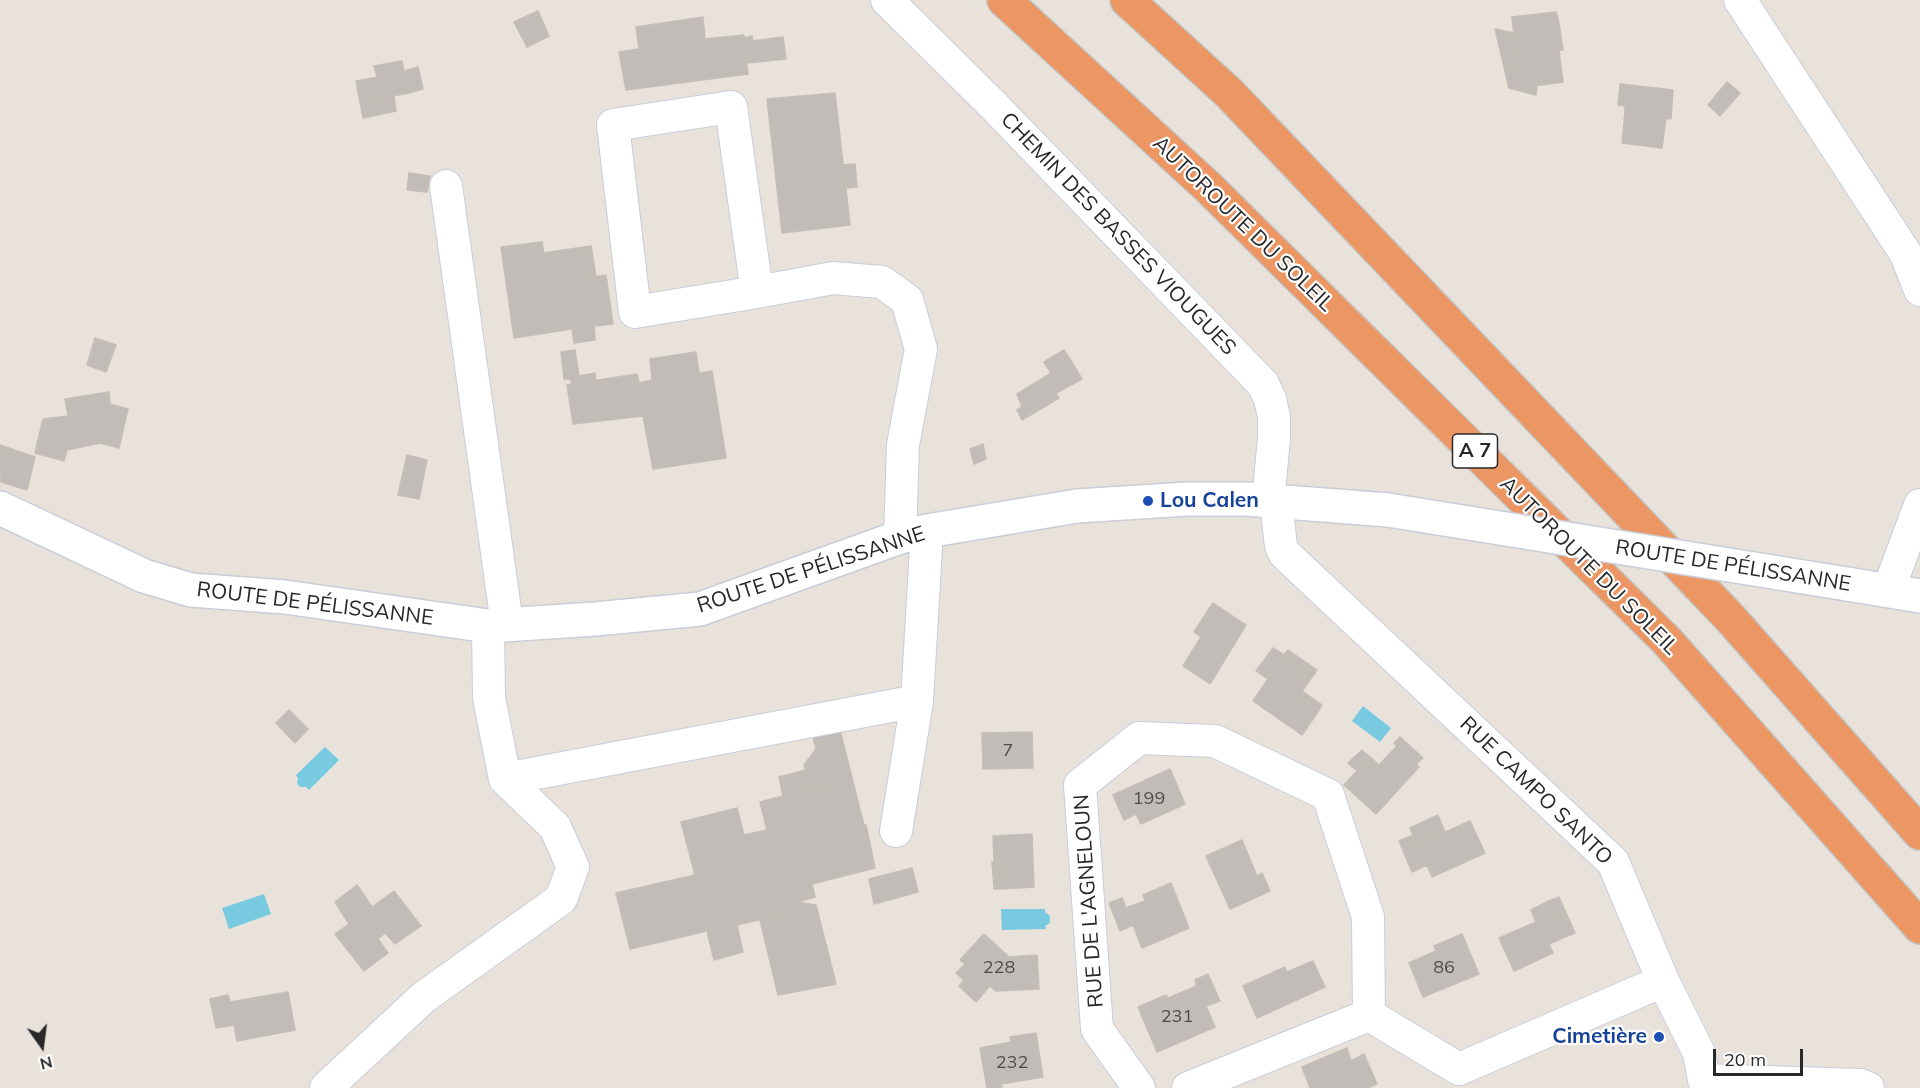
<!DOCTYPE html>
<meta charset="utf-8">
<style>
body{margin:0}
#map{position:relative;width:1920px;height:1088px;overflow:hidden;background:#e9e2db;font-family:Mulish,sans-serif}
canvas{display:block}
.north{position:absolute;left:12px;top:1016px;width:60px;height:60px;-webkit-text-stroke:4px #fff;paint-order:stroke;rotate:166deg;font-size:16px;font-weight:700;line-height:24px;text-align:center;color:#282828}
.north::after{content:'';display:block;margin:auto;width:21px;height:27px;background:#282828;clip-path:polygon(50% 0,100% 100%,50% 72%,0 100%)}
.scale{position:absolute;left:1713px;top:1049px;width:90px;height:27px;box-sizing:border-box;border:3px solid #282828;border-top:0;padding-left:8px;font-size:18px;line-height:21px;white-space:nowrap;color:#282828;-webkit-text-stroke:4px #fff;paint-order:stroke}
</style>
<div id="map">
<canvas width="1920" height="1088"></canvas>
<div class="north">N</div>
<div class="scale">20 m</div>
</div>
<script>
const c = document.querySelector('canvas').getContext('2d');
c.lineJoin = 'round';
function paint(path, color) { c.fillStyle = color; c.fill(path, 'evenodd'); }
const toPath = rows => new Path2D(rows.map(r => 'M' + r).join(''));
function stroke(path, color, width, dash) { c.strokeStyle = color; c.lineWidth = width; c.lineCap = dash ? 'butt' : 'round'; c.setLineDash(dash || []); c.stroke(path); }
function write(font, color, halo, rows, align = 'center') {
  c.font = font + ' Mulish,sans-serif'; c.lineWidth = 4.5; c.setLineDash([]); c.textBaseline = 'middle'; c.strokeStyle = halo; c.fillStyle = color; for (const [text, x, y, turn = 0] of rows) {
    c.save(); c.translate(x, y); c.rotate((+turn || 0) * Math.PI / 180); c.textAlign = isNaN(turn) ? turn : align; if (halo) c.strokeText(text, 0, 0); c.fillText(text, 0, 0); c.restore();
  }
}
paint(toPath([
 [1363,706,1391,728,1380,742,1352,721],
 [325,747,339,760,309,790,306,787,300,787,297,783,298,778,296,775],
 [264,894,271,914,229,929,222,908],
 [1001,909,1045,909,1045,912,1050,916,1050,923,1045,926,1046,929,1002,930]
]), '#78cae0');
const building = toPath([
 [538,11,549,36,527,47,514,22,538,11],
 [1556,12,1559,23,1513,27,1512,17,1556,12],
 [703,17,705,39,744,35,748,74,626,90,619,52,639,49,636,27,703,17],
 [1559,23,1563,50,1516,56,1513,27,1559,23],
 [1495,29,1514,33,1519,88,1537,85,1536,95,1509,88,1495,29],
 [752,36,753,41,783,37,786,59,747,63,744,38,752,36],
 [1559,51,1563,82,1519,88,1516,56,1559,51],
 [402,61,404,71,377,77,374,66,402,61],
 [418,67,423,89,409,93,404,71,418,67],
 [404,71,409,93,376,99,373,78,404,71],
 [373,78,376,99,394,96,396,111,363,118,356,81,373,78],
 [1727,82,1740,93,1720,116,1708,105,1727,82],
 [1620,84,1673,90,1671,119,1625,112,1625,106,1618,105,1620,84],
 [835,93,850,225,782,233,767,99,835,93],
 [1625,112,1666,118,1662,148,1622,143,1625,112],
 [855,164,857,187,847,188,843,165,855,164],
 [409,173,430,176,427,192,407,190,409,173],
 [542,242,545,261,585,255,588,278,606,275,613,324,594,326,595,340,574,343,572,329,514,338,501,247,542,242],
 [591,246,596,276,588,278,585,255,545,261,543,253,591,246],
 [95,338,116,345,106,372,87,365,95,338],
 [575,350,579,376,595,373,596,380,572,384,570,379,564,379,561,352,575,350],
 [1064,350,1071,361,1051,373,1044,362,1064,350],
 [696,352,699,373,712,371,726,458,653,469,643,416,573,424,567,385,637,374,639,383,652,380,650,359,696,352],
 [1071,361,1082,379,1056,393,1059,398,1022,420,1017,410,1022,407,1017,394,1071,361],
 [109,392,110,404,128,409,119,448,100,443,67,450,64,461,35,453,43,419,68,416,65,399,109,392],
 [983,444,986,459,974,464,970,449,983,444],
 [0,445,35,457,27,490,1,482,0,445],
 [407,455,427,460,419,499,398,495,407,455],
 [1213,603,1246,625,1210,684,1183,666,1201,637,1194,632,1213,603],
 [1273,648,1284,655,1268,679,1256,671,1273,648],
 [1288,650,1317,670,1302,691,1322,705,1319,710,1293,693,1308,671,1284,655,1288,650],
 [1284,655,1308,671,1293,693,1319,710,1302,735,1253,701,1284,655],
 [289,710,308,729,295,743,276,723,289,710],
 [840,730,864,825,866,825,875,868,812,884,815,897,797,902,816,905,836,984,778,995,760,920,775,916,773,909,759,912,740,902,732,903,743,952,714,960,707,931,630,949,616,893,695,875,681,822,737,808,744,835,767,830,760,802,783,796,779,777,806,770,811,790,826,786,813,737,840,730],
 [1032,732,1033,768,983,769,982,733,1032,732],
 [1400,737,1423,758,1416,764,1419,767,1376,814,1344,785,1370,757,1379,765,1397,746,1394,743,1400,737],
 [816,749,826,786,811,790,804,765,816,749],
 [1362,750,1370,757,1357,771,1348,763,1362,750],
 [1170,769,1185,804,1141,824,1136,814,1124,820,1113,795,1170,769],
 [1438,815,1445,832,1417,845,1410,828,1438,815],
 [1470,821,1485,853,1432,877,1427,865,1412,872,1399,841,1413,835,1417,845,1470,821],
 [1032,834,1034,887,1001,889,1001,861,994,861,993,836,1032,834],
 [1242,840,1257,876,1262,873,1270,891,1230,909,1206,856,1242,840],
 [1001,861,1001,889,994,889,992,862,1001,861],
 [912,868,918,892,874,904,869,879,912,868],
 [1171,883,1189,928,1142,948,1133,925,1120,931,1109,903,1122,898,1126,908,1145,901,1143,895,1171,883],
 [357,885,372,907,394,891,421,926,395,944,385,933,378,939,388,953,364,971,335,934,349,924,335,902,357,885],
 [1559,897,1575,933,1565,937,1549,901,1559,897],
 [1549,901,1565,937,1549,944,1553,953,1514,971,1499,938,1536,922,1531,910,1549,901],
 [740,902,759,912,773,909,775,916,737,925,732,903,740,902],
 [984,934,1009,957,1037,955,1039,989,996,991,990,986,976,1002,959,986,964,980,956,973,965,964,960,960,984,934],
 [1462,934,1479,974,1423,997,1409,963,1436,951,1434,946,1462,934],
 [1313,961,1325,987,1257,1018,1243,986,1285,967,1287,972,1313,961],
 [1208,974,1220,1001,1206,1006,1215,1027,1157,1052,1138,1007,1166,995,1168,998,1197,986,1195,980,1208,974],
 [288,992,295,1030,237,1041,234,1025,216,1028,210,999,228,995,230,1002,288,992],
 [1036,1033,1043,1077,1001,1084,1002,1088,987,1088,980,1048,1011,1042,1010,1037,1036,1033],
 [1347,1048,1351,1061,1364,1054,1377,1084,1367,1088,1310,1088,1302,1067,1347,1048]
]);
paint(building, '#c1bcb7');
stroke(building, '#c4beb5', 1.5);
const minor = toPath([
 [887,0,994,106,1263,384,1270,399,1274,417,1274,438,1268,502],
 [1740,0,1906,254,1920,290],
 [446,186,507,624],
 [757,292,731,107,613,125,635,312,757,292,833,278,882,282,907,300,921,349,903,445,900,537],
 [1276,502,1281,546,1285,554,1613,862,1663,981,1699,1053,1704,1080,1860,1085,1868,1088],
 [1888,591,1920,505],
 [505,779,917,701,927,531],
 [896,831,917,701],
 [1369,1015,1459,1069,1663,981],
 [326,1088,424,997,561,899,573,867,555,827,505,779,489,698,488,626],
 [1139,1088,1097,1029,1080,785,1139,738,1215,741,1328,795,1368,917,1369,1015],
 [1188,1088,1369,1015]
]);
const tertiary = toPath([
 [0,508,144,576,191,590,285,597,488,626,595,619,700,609,900,537,927,531,1077,506,1187,499,1246,499,1388,510],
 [1847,584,1920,596]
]);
const motorway = toPath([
 [1004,0,1208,187,1667,641,1920,927],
 [1127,0,1229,93,1731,619,1920,833]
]);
stroke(minor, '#c9cdd8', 34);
stroke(tertiary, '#c9cdd8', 36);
stroke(motorway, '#c3c3c3', 36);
stroke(minor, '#fff', 32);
stroke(tertiary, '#fff', 33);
stroke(motorway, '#ec9763', 33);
const tertiaryBridge = toPath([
 [1388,510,1847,584]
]);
stroke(tertiaryBridge, '#c9cdd8', 36, []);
stroke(tertiaryBridge, '#fff', 33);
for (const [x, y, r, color] of [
 [1148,501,6,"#1a4fb4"],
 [1659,1037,6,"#1a4fb4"]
]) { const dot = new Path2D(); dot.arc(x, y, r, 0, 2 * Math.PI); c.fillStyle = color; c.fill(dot); stroke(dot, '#fff', 2); }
write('18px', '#4e4d4c', null, [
 ["7",1008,751],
 ["199",1149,799],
 ["228",999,968],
 ["86",1444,968],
 ["231",1177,1017],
 ["232",1012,1063]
]);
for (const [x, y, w] of [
 [1475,451,45]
]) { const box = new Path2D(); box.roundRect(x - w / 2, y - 17, w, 34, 4.5); c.fillStyle = '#fff'; c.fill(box); stroke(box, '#282828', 1.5); }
write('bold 20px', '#282828', null, [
 ["A 7",1475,451]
]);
write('21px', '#282828', '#fff', [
 ["AUTOROUTE DU SOLEIL",1243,224,44],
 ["CHEMIN DES BASSES VIOUGUES",1118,234,46],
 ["AUTOROUTE DU SOLEIL",1589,566,45],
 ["ROUTE DE PÉLISSANNE",1733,566,9],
 ["ROUTE DE PÉLISSANNE",811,570,-18],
 ["ROUTE DE PÉLISSANNE",315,604,7],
 ["RUE CAMPO SANTO",1536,791,44],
 ["RUE DE L'AGNELOUN",1089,901,-94]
]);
write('bold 21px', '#164399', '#fff', [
 ["Lou Calen",1160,501],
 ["Cimetière",1647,1037,"right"]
], 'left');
</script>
